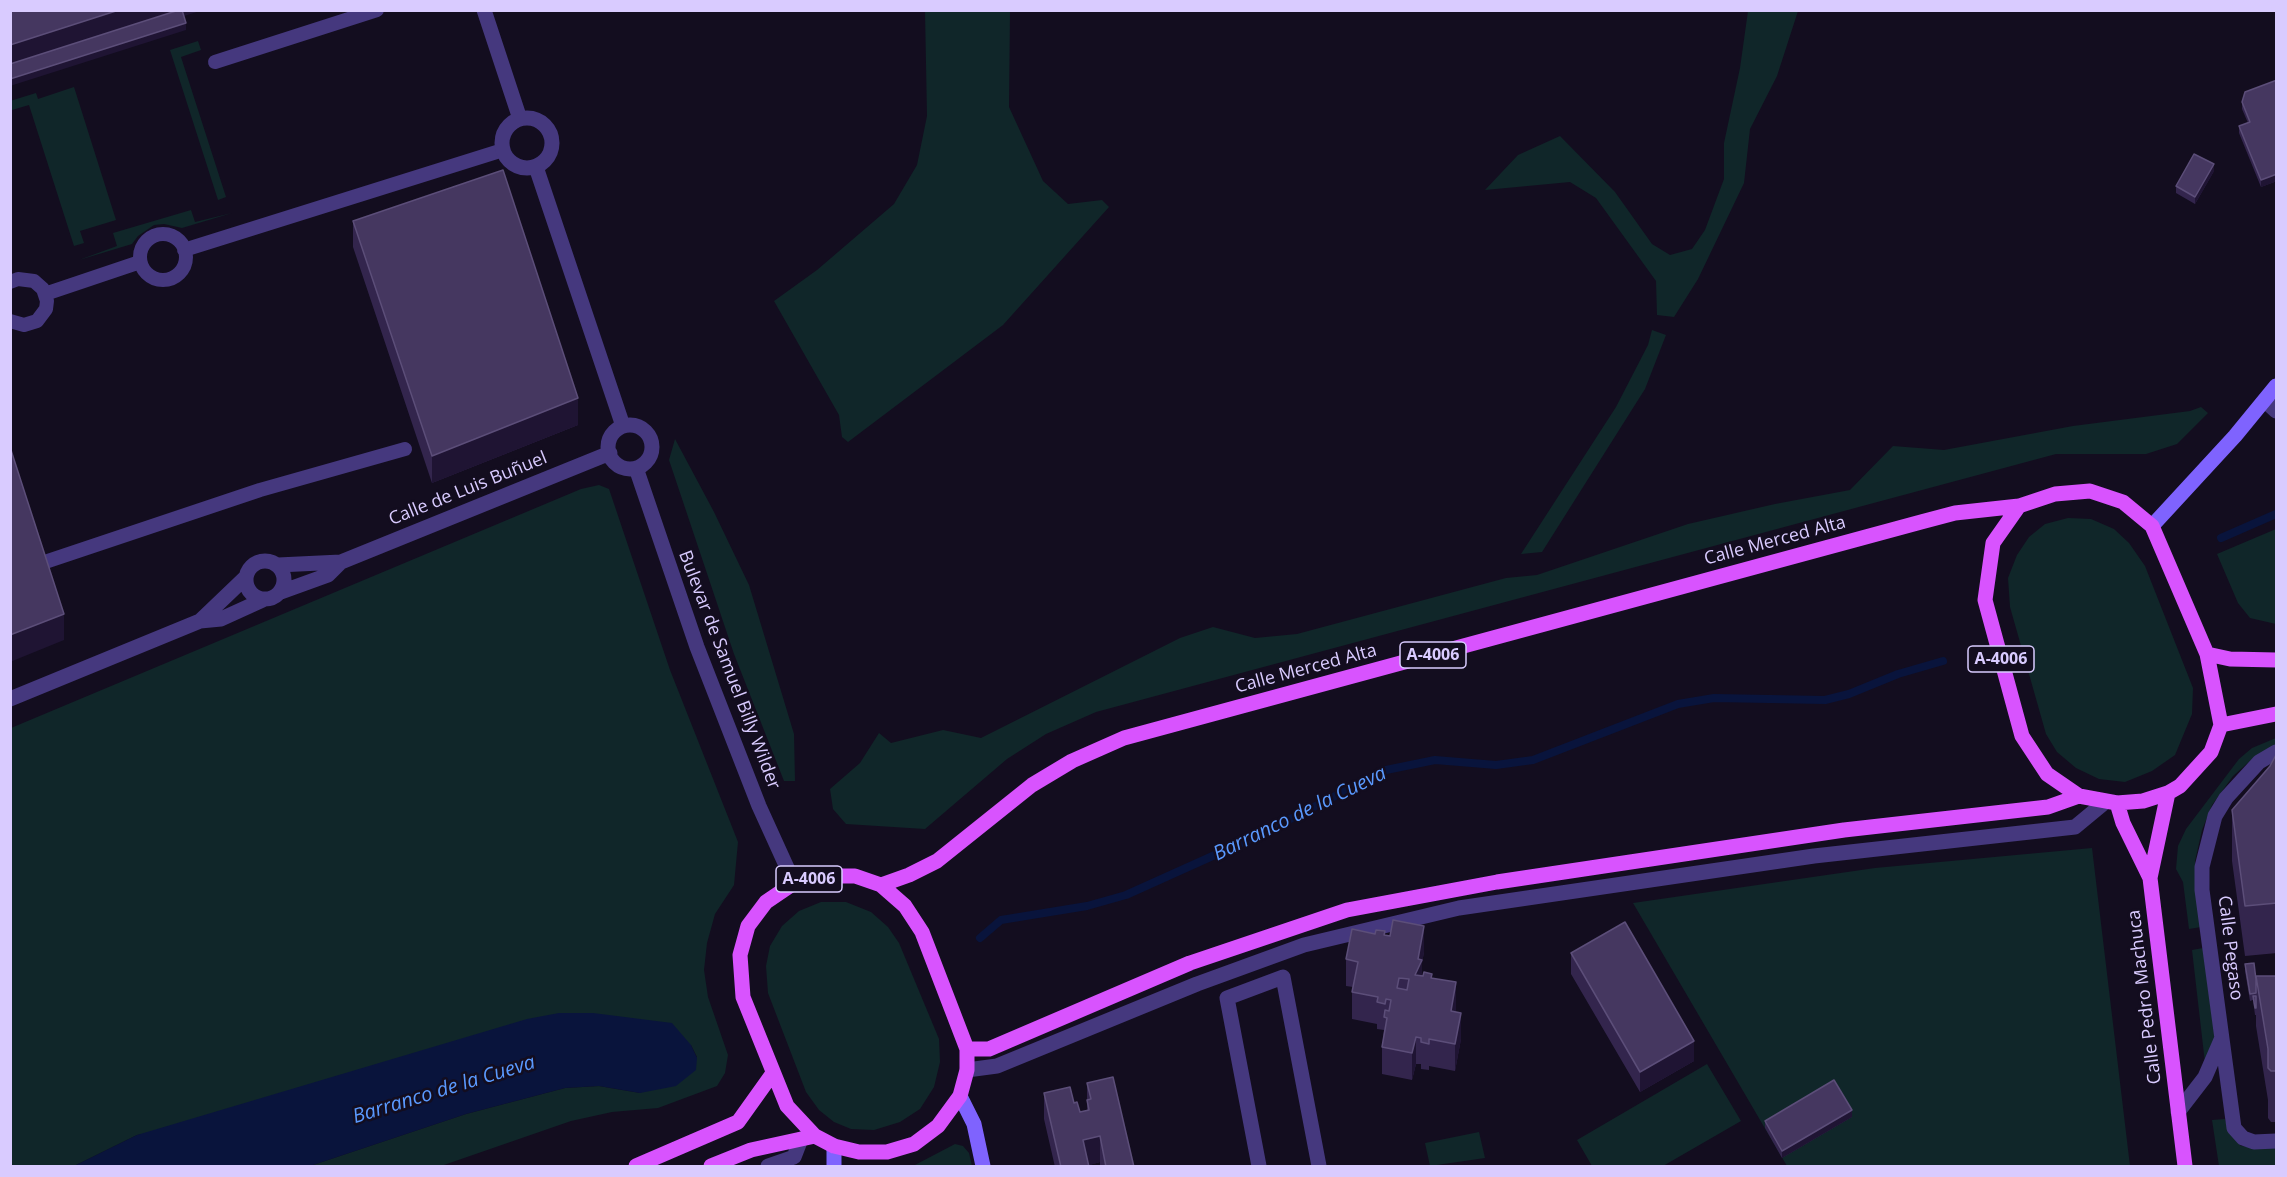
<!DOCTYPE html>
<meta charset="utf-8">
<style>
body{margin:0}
#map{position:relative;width:2287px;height:1177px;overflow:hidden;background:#130d1f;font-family:"Open Sans",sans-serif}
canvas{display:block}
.frame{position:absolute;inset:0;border:12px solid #d9cbff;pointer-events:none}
</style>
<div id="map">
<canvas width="2287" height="1177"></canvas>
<div class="frame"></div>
</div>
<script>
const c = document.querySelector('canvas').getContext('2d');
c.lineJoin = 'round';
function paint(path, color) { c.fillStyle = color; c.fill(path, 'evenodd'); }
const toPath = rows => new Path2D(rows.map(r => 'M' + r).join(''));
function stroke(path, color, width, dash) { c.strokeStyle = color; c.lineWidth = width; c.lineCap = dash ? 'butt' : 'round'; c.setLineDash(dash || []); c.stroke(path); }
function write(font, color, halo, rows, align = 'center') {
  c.font = font + ' "Open Sans",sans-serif'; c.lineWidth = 5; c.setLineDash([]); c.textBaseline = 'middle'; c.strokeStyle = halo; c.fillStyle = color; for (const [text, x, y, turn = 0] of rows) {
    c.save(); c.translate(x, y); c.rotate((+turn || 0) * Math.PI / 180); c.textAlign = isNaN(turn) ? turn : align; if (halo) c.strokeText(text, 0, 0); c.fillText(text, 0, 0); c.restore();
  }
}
paint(toPath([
 [925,11,1010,11,1009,107,1043,181,1068,204,1102,200,1109,207,1003,325,848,442,842,437,839,415,774,301,817,270,894,204,917,165,927,116],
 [1748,11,1798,11,1777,76,1750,129,1744,183,1698,279,1674,317,1657,315,1656,281,1596,198,1570,182,1485,190,1518,155,1560,136,1615,192,1652,244,1670,255,1692,249,1705,230,1724,179,1724,143,1740,68],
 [198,41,201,50,181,57,226,197,218,200,170,50],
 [74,87,116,220,80,231,84,243,74,246,29,105,12,110,10,101,36,93,38,99],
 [191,210,195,222,232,213,182,228,164,224,154,225,138,236,132,244,79,260,117,246,113,233],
 [1652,330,1666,335,1645,389,1542,552,1521,554,1616,407,1648,345],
 [2201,407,2208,413,2177,444,2146,454,2056,454,1096,712,1046,734,1007,759,925,829,846,824,833,809,830,789,860,763,879,733,891,743,943,730,981,738,1180,638,1213,627,1255,638,1297,634,1506,578,1537,575,1688,524,1775,504,1850,490,1893,446,1944,450,2073,426,2190,411],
 [675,439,714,512,749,585,794,734,795,781,784,781,734,654,669,460],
 [599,485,609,489,670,670,738,842,734,885,715,914,707,943,704,970,708,997,728,1055,725,1073,717,1086,658,1108,612,1112,571,1121,441,1166,310,1166,466,1114,565,1088,599,1086,640,1093,697,1057,691,1045,137,1135,74,1166,11,1166,11,728,581,489],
 [2068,518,2091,519,2114,529,2129,543,2145,566,2193,688,2192,714,2175,755,2152,771,2125,782,2099,779,2076,768,2057,752,2046,734,2010,607,2008,578,2017,555,2029,537,2045,524],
 [2276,529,2276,624,2250,618,2238,603,2217,554],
 [2276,738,2276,746,2252,759,2233,776,2212,805,2202,830,2195,861,2201,927,2189,929,2183,882,2176,869,2178,846,2186,829,2239,759,2252,748],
 [2092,848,2130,1166,1787,1166,1633,903,1875,868],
 [821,902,846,902,871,912,888,927,899,943,939,1039,940,1062,934,1087,920,1109,900,1122,874,1130,851,1129,834,1122,819,1110,806,1092,768,993,766,966,770,946,782,926,799,911],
 [2203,948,2214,1031,2214,1041,2205,1063,2192,950],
 [1707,1064,1741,1121,1663,1166,1592,1166,1577,1140],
 [2225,1119,2228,1130,2241,1146,2276,1148,2276,1166,2219,1166,2212,1120],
 [1479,1132,1485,1158,1430,1166,1425,1143],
 [955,1144,963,1146,969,1153,972,1166,913,1166]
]), '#102629');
paint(toPath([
 [559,1013,593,1013,672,1023,691,1045,697,1058,696,1070,676,1086,640,1093,599,1086,565,1088,466,1114,310,1166,74,1166,137,1135,527,1019]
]), '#09143c');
stroke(toPath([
 [2221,538,2276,514],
 [980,938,1001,920,1087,906,1126,895,1257,836,1386,770,1435,760,1496,765,1533,760,1678,704,1714,698,1825,700,1849,694,1898,674,1943,661]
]), '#09143c', 8);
stroke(toPath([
 [215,62,377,10],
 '140 257a23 23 0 1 1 46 0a23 23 0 1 1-46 0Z',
 [184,250,503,150],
 [10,282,18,279,34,281,43,289,47,301,46,309,37,321,24,325,10,321],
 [45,294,140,262],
 [39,564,260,490,405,449]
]), '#45387e', 14);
stroke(toPath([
 [484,10,520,119],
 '502 143a25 25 0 1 1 50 0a25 25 0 1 1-50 0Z',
 [536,167,623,426],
 [2265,401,2276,411],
 '608 447a22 22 0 1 1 44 0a22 22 0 1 1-44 0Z',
 [636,468,697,647,759,806,794,883],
 '246 580a19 19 0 1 1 38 0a19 19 0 1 1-38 0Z',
 [278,565,341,562,610,453],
 [281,592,328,575,341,562],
 [200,621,246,577],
 [10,699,200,621,221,619,265,599],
 [2276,752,2259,762,2226,798,2215,816,2202,867,2202,890,2234,1128,2243,1138,2254,1142,2276,1141],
 [967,1070,997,1066,1197,984,1304,945,1459,908,1814,856,2075,827,2104,803],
 [2178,1112,2205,1077,2221,1040],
 [768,1166,794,1157,801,1139],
 [1259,1166,1227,998,1283,977,1319,1166]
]), '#45387e', 15);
stroke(toPath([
 [2152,526,2235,436,2276,386],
 [960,1096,974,1124,983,1166],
 [834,1166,834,1146]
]), '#7f63fe', 15);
stroke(toPath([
 [2207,654,2230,659,2276,660],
 [2221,725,2276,714],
 [2117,803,2123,823,2150,878,2185,1166],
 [825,876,855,876,881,885,905,906,922,932,967,1049,967,1070,960,1096,938,1126,914,1144,887,1152,859,1152,834,1146,815,1136,787,1106,743,997,740,955,748,926,766,902,794,883,825,876],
 [2150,878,2168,793],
 [881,885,909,875,937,861,1032,785,1072,761,1124,738,1921,522,1955,513,2019,506,2055,494,2090,491,2123,502,2152,526,2207,654,2221,725,2211,752,2180,786,2168,793,2143,801,2117,803,2079,796,2047,774,2022,736,1985,600,1993,543,2019,506],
 [967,1049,989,1049,1190,963,1347,910,1497,882,1844,830,2048,807,2079,796],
 [636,1166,738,1122,773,1073],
 [711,1166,751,1150,815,1136]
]), '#d853fe', 15);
paint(toPath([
 [2277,80,2277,181,2261,187,2239,133,2239,126,2248,123,2242,109,2242,102],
 [2214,171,2195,204,2176,193,2176,186],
 [353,221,578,425,432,483,353,247],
 [2277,753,2277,953,2245,956,2232,861,2232,810,2270,766],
 [1385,935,1424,952,1422,963,1422,976,1432,978,1456,1009,1455,1012,1461,1039,1455,1071,1429,1066,1429,1070,1421,1069,1421,1064,1416,1064,1412,1080,1382,1074,1382,1047,1384,1030,1377,1029,1377,1024,1352,1019,1352,992,1353,987,1346,986,1346,959],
 [1571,953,1694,1061,1640,1092,1571,974],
 [2245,964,2256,980,2277,976,2277,1122,2271,1122,2268,1118,2268,1100,2256,1026,2256,1015,2255,1015,2253,1000,2250,1001,2245,971],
 [1087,1083,1134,1167,1100,1167,1100,1162,1089,1165,1089,1167,1055,1167,1044,1119,1044,1093,1074,1103,1080,1112,1087,1110],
 [1852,1117,1782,1158,1765,1128,1765,1121]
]), '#33254d');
paint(toPath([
 [119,10,203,10,10,71,10,45],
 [186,23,186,30,10,86,10,79],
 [2214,164,2214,171,2195,204,2195,197],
 [2277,174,2277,181,2261,187,2261,180],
 [578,398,578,425,432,483,432,456],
 [64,614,64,640,10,662,10,635],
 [1424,926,1424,952,1422,963,1422,987,1415,975],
 [1456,982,1456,1009,1451,1037,1451,1011],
 [1461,1013,1461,1039,1455,1071,1455,1044],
 [1416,1037,1416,1064,1412,1080,1412,1053],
 [1694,1041,1694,1061,1640,1092,1640,1072],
 [1852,1110,1852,1117,1782,1158,1782,1151],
 [1100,1136,1100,1162,1083,1167,1083,1140]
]), '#1f1433');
const building = toPath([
 [10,10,119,10,10,45,10,10],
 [179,10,182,10,186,23,10,79,10,64,179,10],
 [2277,80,2277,174,2261,180,2239,126,2250,122,2242,102,2245,92,2277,80],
 [2194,154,2214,164,2195,197,2176,186,2194,154],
 [503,170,578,398,432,456,353,221,503,170],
 [10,447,64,614,10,635,10,447],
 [2277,753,2277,903,2245,906,2232,810,2270,766,2277,753],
 [1393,920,1424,926,1418,959,1422,960,1415,975,1423,976,1424,972,1432,974,1431,978,1456,982,1451,1011,1461,1013,1455,1044,1429,1039,1429,1044,1421,1042,1421,1038,1416,1037,1412,1053,1382,1047,1387,1018,1384,1017,1385,1010,1389,1011,1391,1000,1386,999,1385,1004,1377,1002,1378,997,1352,992,1358,962,1346,959,1352,929,1375,934,1376,930,1385,931,1384,935,1390,936,1393,920],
 [1399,978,1409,979,1407,990,1397,988,1399,978],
 [1625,922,1694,1041,1640,1072,1571,953,1625,922],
 [2254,963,2256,980,2256,993,2250,994,2245,964,2254,963],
 [2256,976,2277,976,2277,1071,2271,1071,2268,1068,2268,1049,2256,976],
 [2253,996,2256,996,2256,1008,2255,1008,2253,996],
 [1113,1077,1134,1167,1106,1167,1100,1136,1083,1140,1089,1167,1061,1167,1044,1093,1070,1087,1074,1103,1077,1102,1080,1112,1089,1110,1087,1100,1091,1099,1087,1083,1113,1077],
 [1834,1080,1852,1110,1782,1151,1765,1121,1834,1080]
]);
paint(building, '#453760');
stroke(building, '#5c4e79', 1.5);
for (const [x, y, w] of [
 [1433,655,66],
 [2001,659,66],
 [809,879,66]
]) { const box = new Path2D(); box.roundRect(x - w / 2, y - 13, w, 26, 4.5); c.fillStyle = '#130d1f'; c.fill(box); stroke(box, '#d9cbff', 1.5); }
write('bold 16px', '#d9cbff', null, [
 ["A-4006",1433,655],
 ["A-4006",2001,659],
 ["A-4006",809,879]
]);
write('18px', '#d9cbff', '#130d1f', [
 ["Calle de Luis Buñuel",468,489,-22],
 ["Calle Merced Alta",1775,541,-15],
 ["Calle Merced Alta",1306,669,-15],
 ["Bulevar de Samuel Billy Wilder",729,670,69],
 ["Calle Pegaso",2230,948,83],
 ["Calle Pedro Machuca",2145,997,-97]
]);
write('italic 20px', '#5a99fe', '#130d1f', [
 ["Barranco de la Cueva",1300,814,-26],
 ["Barranco de la Cueva",444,1090,-17]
]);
</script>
